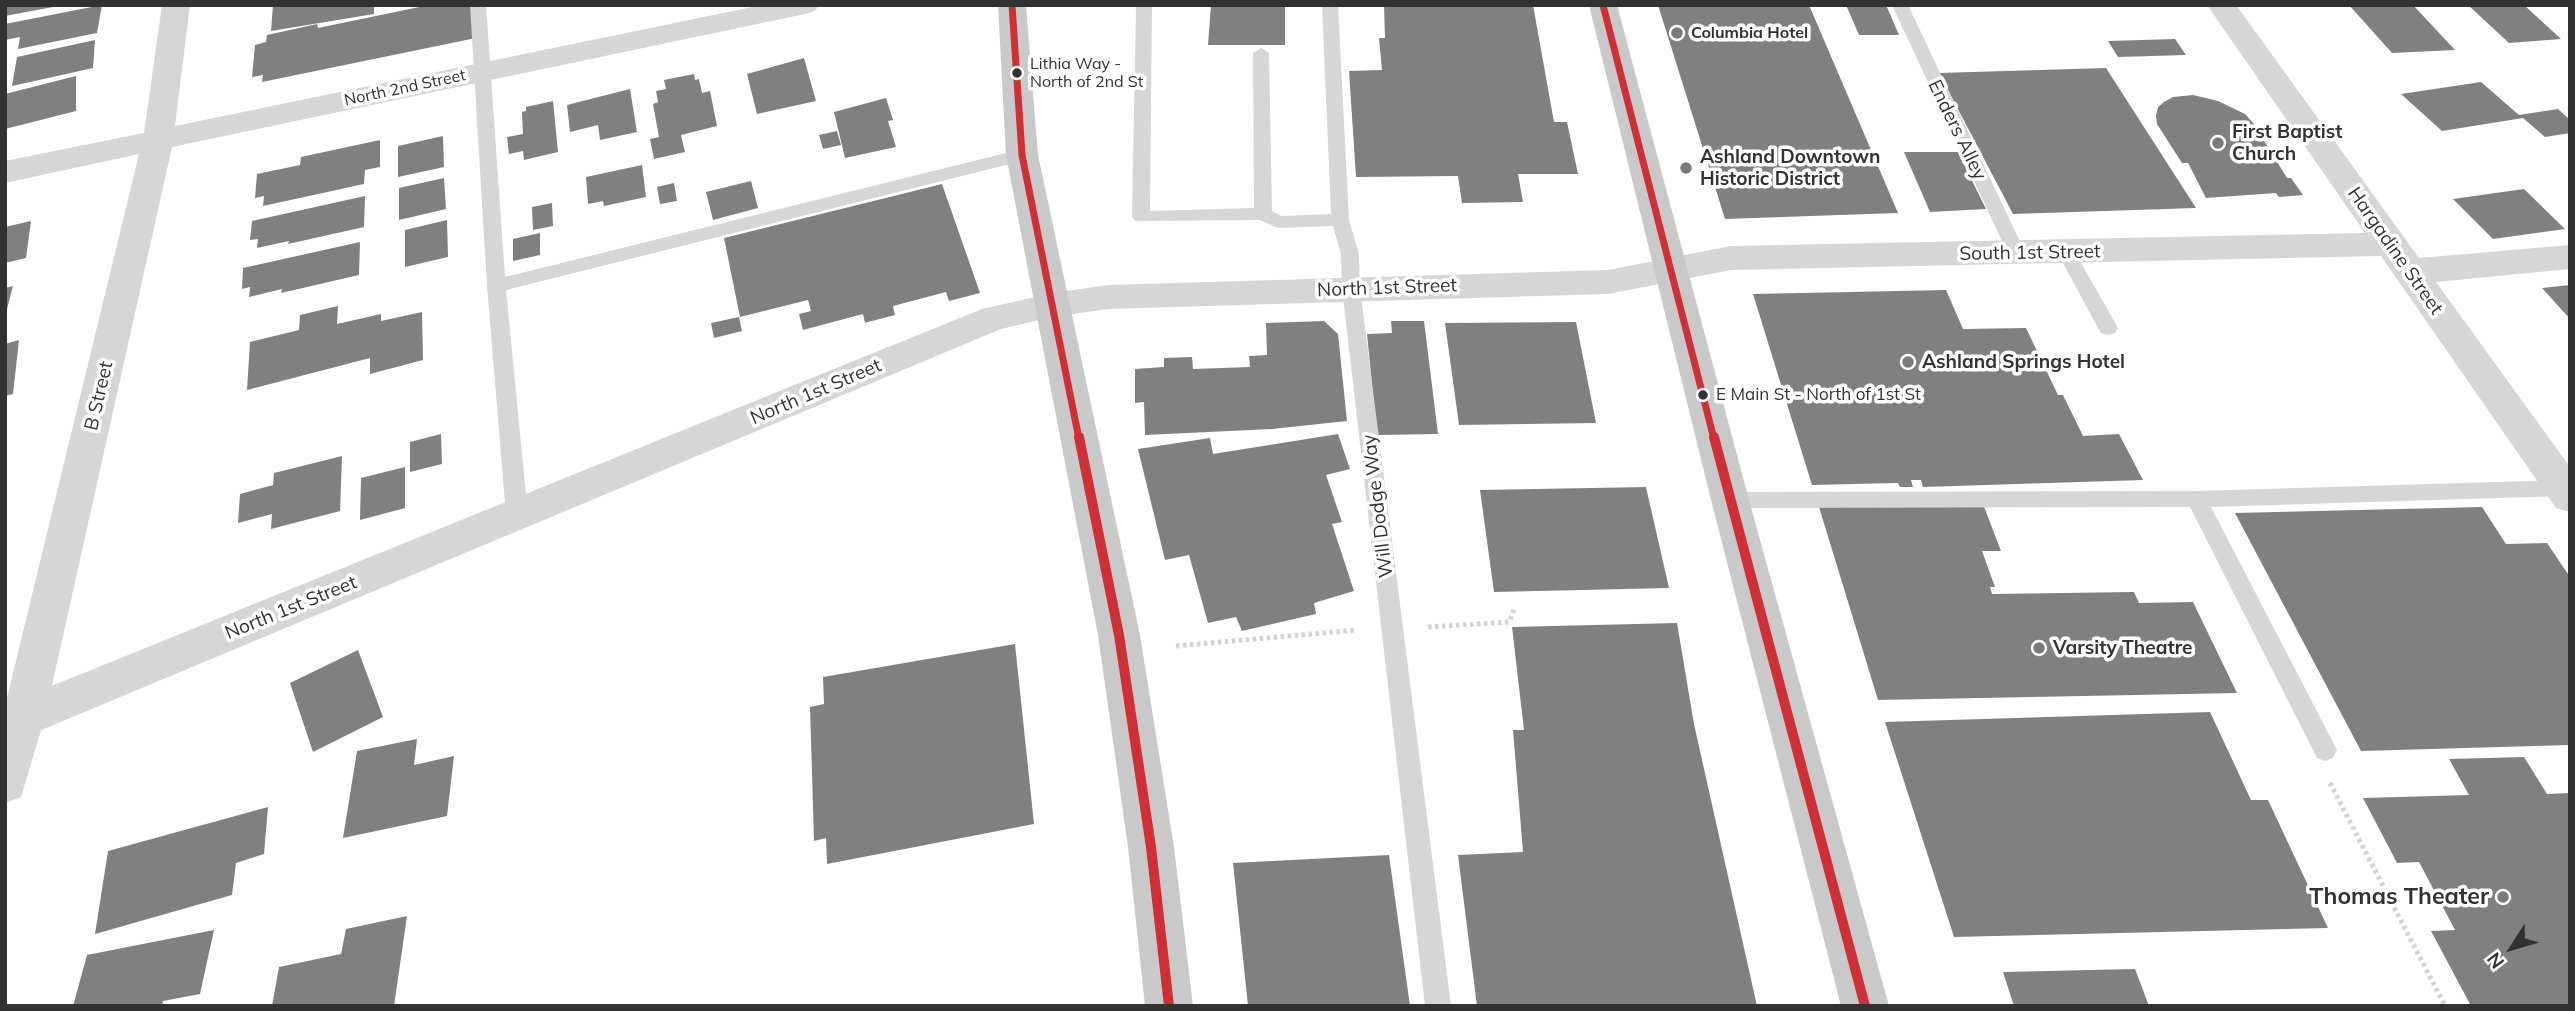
<!DOCTYPE html>
<style>
body{margin:0}
#map{position:relative;width:2575px;height:1011px;overflow:hidden;background:#fff;font-family:Mulish,sans-serif}
canvas{display:block}
.frame{position:absolute;inset:0;border:7px solid #323232;pointer-events:none}
.north{position:absolute;left:2477px;top:913px;width:70px;height:70px;-webkit-text-stroke:5px #fff;paint-order:stroke;rotate:233deg;font-size:19px;font-weight:700;line-height:28px;text-align:center;color:#323232}
.north::after{content:'';display:block;margin:auto;width:24px;height:32px;background:#323232;clip-path:polygon(50% 0,100% 100%,50% 72%,0 100%)}
</style>
<div id="map">
<canvas width="2575" height="1011"></canvas>
<div class="frame"></div>
<div class="north">N</div>
</div>
<script>
const c = document.querySelector('canvas').getContext('2d');
c.lineJoin = 'round';
function paint(path, color) { c.fillStyle = color; c.fill(path, 'evenodd'); }
const toPath = rows => new Path2D(rows.map(r => 'M' + r).join(''));
function stroke(path, color, width, dash) { c.strokeStyle = color; c.lineWidth = width; c.lineCap = dash ? 'butt' : 'round'; c.setLineDash(dash || []); c.stroke(path); }
function write(font, color, halo, rows, align = 'center') {
  c.font = font + ' Mulish,sans-serif'; c.lineWidth = 7; c.setLineDash([]); c.textBaseline = 'middle'; c.strokeStyle = halo; c.fillStyle = color; for (const [text, x, y, turn = 0] of rows) {
    c.save(); c.translate(x, y); c.rotate((+turn || 0) * Math.PI / 180); c.textAlign = isNaN(turn) ? turn : align; if (halo) c.strokeText(text, 0, 0); c.fillText(text, 0, 0); c.restore();
  }
}
paint(toPath([
 [5,5,53,5,53,7,5,16],
 [102,5,97,33,18,49,20,37,5,40,5,24],
 [273,5,374,5,374,14,271,31],
 [429,5,474,5,476,38,262,82,263,75,252,77,255,45,266,42,267,35,317,24,318,28],
 [1211,5,1285,5,1285,45,1208,45],
 [1384,5,1533,5,1554,122,1567,122,1578,174,1518,174,1523,202,1462,203,1458,176,1356,177,1349,71,1382,70,1379,38,1385,38],
 [1658,5,1809,5,1898,213,1725,219],
 [1846,5,1886,5,1899,35,1859,35],
 [2349,5,2413,5,2455,50,2392,53],
 [2468,5,2524,5,2561,39,2509,43],
 [2175,39,2186,55,2118,57,2108,41],
 [95,40,93,68,12,86,17,57],
 [804,58,816,101,757,114,747,74],
 [2106,68,2196,208,2013,214,1939,73],
 [694,74,695,80,699,79,702,93,710,91,717,126,681,135,685,152,654,159,650,139,659,137,653,104,658,102,656,91,666,89,664,80],
 [76,76,76,111,5,129,5,94],
 [2481,82,2519,115,2558,109,2570,120,2570,133,2545,137,2523,118,2442,131,2401,94],
 [630,89,637,132,600,140,598,125,570,132,567,105],
 [2193,95,2218,101,2245,114,2253,123,2287,178,2291,178,2303,195,2279,197,2276,193,2206,198,2188,163,2182,163,2157,124,2156,116,2158,107,2164,102,2173,97],
 [886,98,893,120,888,121,896,147,845,158,834,112],
 [553,101,558,152,524,160,523,151,509,154,507,137,523,134,522,112,526,111,526,107],
 [837,131,841,145,823,149,819,135],
 [443,136,444,167,398,177,398,146],
 [380,140,380,167,365,170,364,184,263,206,264,196,255,198,257,174,300,165,301,157],
 [1904,152,1958,152,1986,209,1930,212],
 [642,165,646,197,604,206,603,201,588,204,586,177],
 [444,178,446,209,399,220,399,188],
 [751,181,758,208,713,220,706,192],
 [674,183,677,201,660,204,657,187],
 [942,184,980,293,949,301,946,292,893,306,895,315,868,322,865,323,863,314,803,330,799,314,811,311,808,300,740,317,724,238],
 [2524,189,2565,229,2493,239,2453,199],
 [365,196,364,227,288,244,289,241,257,248,258,239,250,240,252,221],
 [552,203,553,226,533,230,532,207],
 [447,220,448,257,405,267,405,230],
 [31,221,26,258,5,263,5,227],
 [540,233,540,255,513,261,513,239],
 [360,242,359,275,281,293,282,289,249,297,250,287,242,289,243,268],
 [2570,285,2570,319,2542,288],
 [13,286,6,313,5,313,5,288],
 [1946,290,1963,329,2026,328,2058,395,2063,395,2083,436,2119,434,2143,480,1923,487,1921,480,1911,480,1913,487,1900,487,1898,483,1812,485,1753,294],
 [338,306,337,324,381,314,381,321,422,312,423,360,370,374,370,358,247,390,250,342,299,330,300,315],
 [739,317,742,331,714,338,711,323],
 [1324,321,1338,334,1347,421,1272,429,1145,435,1144,402,1135,403,1135,369,1164,367,1164,358,1192,357,1193,369,1250,367,1249,356,1267,355,1266,323],
 [1391,321,1424,321,1438,434,1377,435,1367,334,1392,333],
 [1576,322,1596,423,1459,425,1445,323],
 [19,340,13,394,5,396,5,344],
 [441,434,442,464,410,472,410,442],
 [1338,434,1350,469,1326,475,1342,522,1332,524,1354,591,1314,603,1316,614,1242,631,1236,617,1208,623,1189,555,1165,560,1138,449,1210,438,1213,454],
 [342,456,340,511,271,529,272,514,238,523,240,494,273,485,274,473],
 [405,467,405,508,360,520,361,478],
 [1646,487,1669,588,1494,592,1480,490],
 [1983,504,2001,551,1982,551,1995,587,1990,587,1992,594,2134,592,2139,603,2193,602,2237,693,1878,700,1819,507],
 [2482,507,2506,544,2547,543,2570,577,2570,745,2361,751,2235,513],
 [1677,623,1694,724,1757,1006,1477,1006,1458,855,1523,852,1513,730,1524,730,1512,627],
 [1015,644,1034,824,827,864,826,838,814,841,810,707,824,704,823,677],
 [358,650,383,717,313,752,290,683],
 [2210,712,2251,800,2268,800,2328,928,1954,937,1885,722],
 [417,739,414,765,454,756,447,816,343,838,357,751],
 [2524,757,2547,794,2570,793,2570,1006,2471,1006,2431,931,2455,930,2419,862,2397,863,2363,798,2469,795,2449,759],
 [268,807,264,854,236,863,232,895,95,934,108,851],
 [1389,855,1410,1006,1248,1006,1233,863],
 [407,916,394,1006,272,1006,279,967,341,954,346,929],
 [214,930,200,994,163,1001,162,1006,73,1006,87,955],
 [2135,969,2149,1006,2014,1006,2003,972]
]), '#808080');
stroke(toPath([
 [1428,627,1509,622,1515,607],
 [1176,646,1356,630],
 [2330,783,2445,1006]
]), '#d3d3d3', 5, [3.5, 3.5]);
paint(toPath([
 [470,5,486,5,505,277,1022,149,1031,155,1022,161,506,290,528,515,524,521,517,524,510,521,506,515,487,286,470,5],
 [1136,5,1152,5,1150,211,1254,208,1253,53,1261,48,1269,53,1272,211,1281,216,1331,214,1322,5,1338,5,1349,220,1359,254,1360,288,1451,1006,1425,1006,1342,288,1341,254,1333,226,1278,228,1260,220,1135,221,1132,217,1136,5],
 [1892,5,1908,5,2026,254,2023,259,2011,259,2008,254,1892,5],
 [2066,246,2072,247,2118,328,2115,333,2108,335,2101,333,2098,328,2057,252,2060,247,2066,246],
 [2563,480,2570,482,2570,494,2563,496,2211,507,2337,750,2333,758,2325,761,2317,758,2190,507,1730,508,1723,506,1720,500,1723,494,1730,492,2196,491,2563,480]
]), '#d6d6d6');
paint(toPath([
 [162,5,190,5,175,126,762,5,819,5,815,11,805,14,172,147,45,717,21,797,5,803,5,706,139,154,5,183,5,161,144,133,162,5],
 [2207,5,2236,5,2419,258,2570,245,2570,269,2436,282,2570,467,2570,512,2556,508,2381,256,1731,270,1608,294,1108,309,1053,317,1041,314,1036,305,1041,296,1053,293,1108,285,1608,270,1731,246,2365,233,2207,5]
]), '#d6d6d6');
paint(toPath([
 [1053,293,1065,296,1070,305,1065,314,1001,329,39,731,5,739,5,701,22,698,982,309,1053,293]
]), '#d6d6d6');
paint(toPath([
 [998,5,1026,5,1038,155,1140,635,1174,847,1193,1006,1145,1006,1128,847,1098,635,1006,155,998,5],
 [1589,5,1617,5,1749,500,1889,1006,1841,1006,1711,500,1589,5]
]), '#c9c9c9');
stroke(toPath([
 [1012,5,1022,155,1079,439],
 [1603,5,1714,439]
]), '#ce3036', 7);
stroke(toPath([
 [1079,437,1119,635,1151,847,1169,1006],
 [1714,437,1865,1006]
]), '#ce3036', 10);
for (const [x, y, r, color] of [
 [1677,33,7,"#7a7a7a"],
 [1017,73,6,"#323232"],
 [2218,143,7,"#7a7a7a"],
 [1686,168,7,"#7a7a7a"],
 [1908,362,7,"#7a7a7a"],
 [1703,395,6,"#323232"],
 [2039,648,7,"#7a7a7a"],
 [2503,897,7,"#7a7a7a"]
]) { const dot = new Path2D(); dot.arc(x, y, r, 0, 2 * Math.PI); c.fillStyle = color; c.fill(dot); stroke(dot, '#fff', 2.5); }
write('bold 16px', '#323232', '#fff', [
 ["Columbia Hotel",1691,33]
], 'left');
write('16px', '#323232', '#fff', [
 ["Lithia Way -",1030,64],
 ["North of 2nd St",1030,82]
], 'left');
write('16px', '#323232', '#fff', [
 ["North 2nd Street",405,88,-12]
]);
write('17px', '#323232', '#fff', [
 ["E Main St - North of 1st St",1716,395]
], 'left');
write('19px', '#323232', '#fff', [
 ["Enders Alley",1957,130,64],
 ["Hargadine Street",2395,251,55],
 ["South 1st Street",2030,253,-1],
 ["North 1st Street",1387,288,-2],
 ["North 1st Street",816,392,-23],
 ["B Street",99,396,-77],
 ["Will Dodge Way",1378,506,-97],
 ["North 1st Street",291,608,-22]
]);
write('bold 19px', '#323232', '#fff', [
 ["First Baptist",2232,132],
 ["Church",2232,154],
 ["Ashland Downtown",1700,157],
 ["Historic District",1700,179],
 ["Ashland Springs Hotel",1922,362],
 ["Varsity Theatre",2053,648]
], 'left');
write('bold 23px', '#323232', '#fff', [
 ["Thomas Theater",2489,897]
], 'right');
</script>
